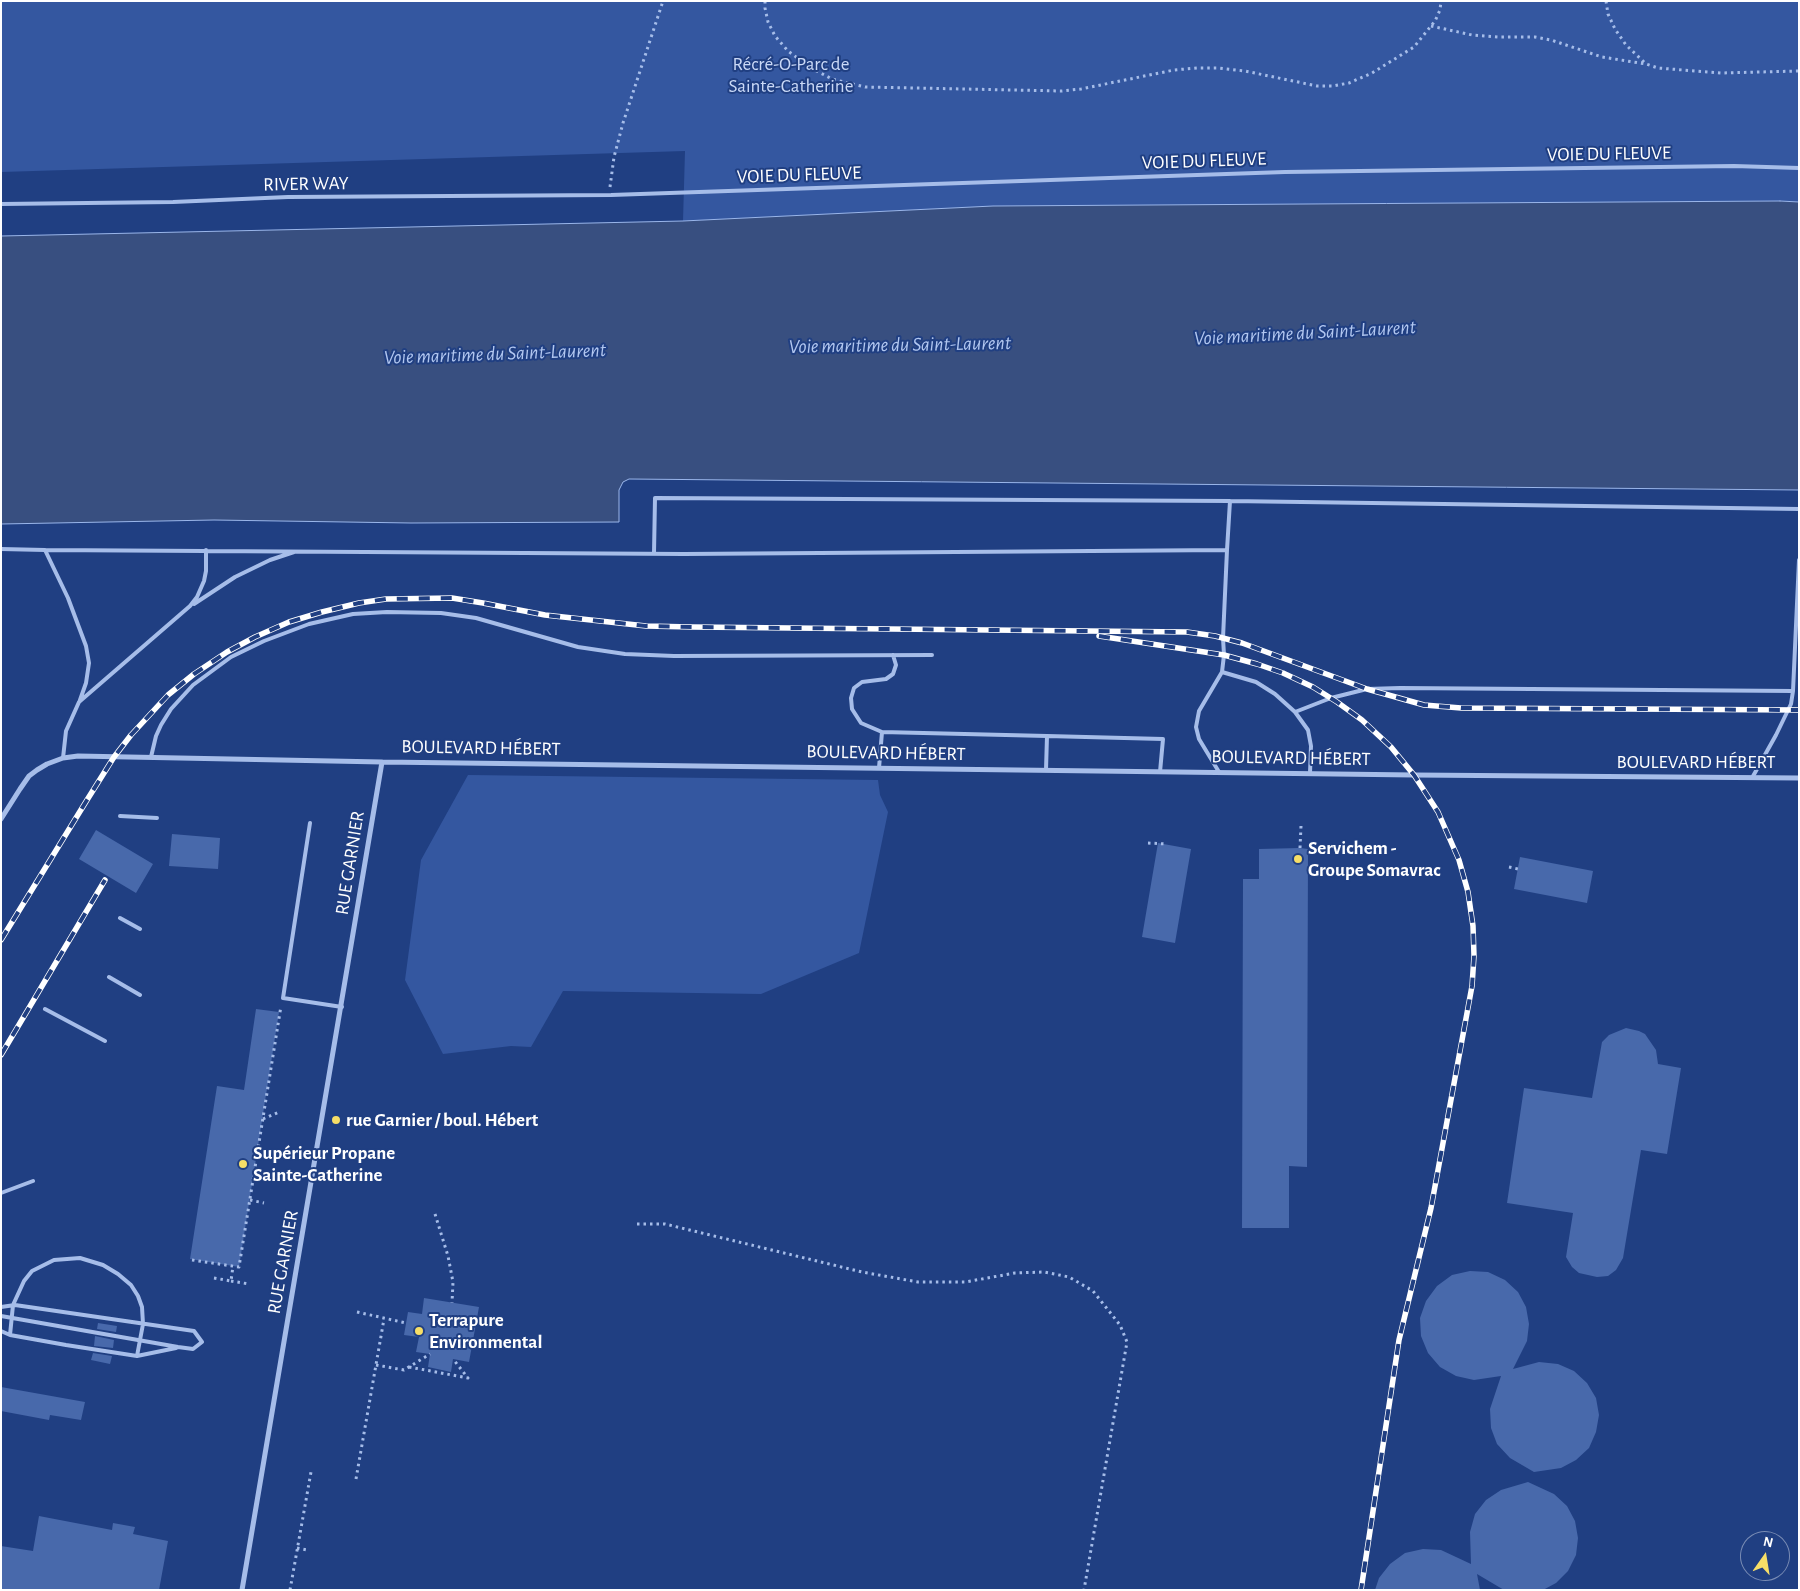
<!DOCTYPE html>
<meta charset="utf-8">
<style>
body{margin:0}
#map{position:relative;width:1800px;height:1591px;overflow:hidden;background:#203f82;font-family:"Alegreya Sans",sans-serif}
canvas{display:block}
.frame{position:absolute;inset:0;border:2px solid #fff;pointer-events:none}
.north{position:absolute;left:1740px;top:1531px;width:50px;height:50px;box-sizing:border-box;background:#203f82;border:1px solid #798cb4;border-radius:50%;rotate:13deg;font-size:14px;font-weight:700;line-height:20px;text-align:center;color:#fff}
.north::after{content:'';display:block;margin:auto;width:18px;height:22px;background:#f6de67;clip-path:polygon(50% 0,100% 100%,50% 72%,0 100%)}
</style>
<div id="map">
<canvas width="1800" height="1591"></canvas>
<div class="frame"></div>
<div class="north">N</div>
</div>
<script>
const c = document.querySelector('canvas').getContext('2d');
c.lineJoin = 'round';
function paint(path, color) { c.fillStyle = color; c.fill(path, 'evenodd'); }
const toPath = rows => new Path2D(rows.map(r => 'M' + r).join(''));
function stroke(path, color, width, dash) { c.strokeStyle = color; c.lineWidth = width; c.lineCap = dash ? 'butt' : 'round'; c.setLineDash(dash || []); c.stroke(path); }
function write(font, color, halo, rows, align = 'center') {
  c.font = font + ' "Alegreya Sans",sans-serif'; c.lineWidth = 4; c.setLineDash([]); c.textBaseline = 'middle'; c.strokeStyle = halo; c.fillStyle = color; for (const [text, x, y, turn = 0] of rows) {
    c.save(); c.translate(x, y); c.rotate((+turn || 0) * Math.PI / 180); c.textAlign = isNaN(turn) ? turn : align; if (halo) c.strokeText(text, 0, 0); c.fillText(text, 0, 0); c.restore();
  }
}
paint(toPath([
 [1,1,1799,1,1799,202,1780,201,993,206,683,221,685,151,1,172],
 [468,775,878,780,880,795,888,812,859,953,761,994,563,991,531,1047,511,1046,443,1054,405,980,421,860]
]), '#3457a0');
const water = toPath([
 [1780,201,1799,202,1799,490,629,479,623,482,619,490,619,522,411,523,214,520,1,524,1,236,683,221,993,206,1780,201]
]);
paint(water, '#384f80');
stroke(water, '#9ab6ea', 1);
paint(toPath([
 [96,830,153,864,136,893,79,859],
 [172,834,220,838,218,869,169,866],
 [1158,843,1191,849,1175,943,1142,937],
 [1300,848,1308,849,1307,1167,1289,1166,1289,1228,1242,1228,1243,879,1259,879,1259,849],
 [1520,857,1593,871,1587,903,1514,889],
 [256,1009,279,1012,239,1267,190,1259,217,1086,244,1090],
 [1626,1028,1639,1031,1645,1034,1656,1050,1658,1064,1681,1068,1667,1154,1641,1150,1623,1258,1616,1270,1608,1276,1597,1277,1579,1273,1572,1267,1566,1257,1573,1213,1507,1203,1524,1088,1592,1098,1602,1042,1609,1035],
 [1470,1271,1488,1272,1505,1280,1518,1292,1526,1307,1529,1324,1527,1341,1513,1369,1539,1362,1558,1364,1574,1371,1587,1383,1596,1398,1599,1415,1596,1432,1589,1448,1576,1460,1561,1468,1534,1472,1510,1458,1497,1444,1491,1428,1490,1409,1501,1376,1474,1380,1456,1376,1440,1367,1428,1353,1421,1336,1420,1318,1426,1301,1437,1286,1452,1275],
 [424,1298,479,1307,469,1362,453,1359,451,1372,428,1367,430,1354,416,1352,419,1337,404,1335,408,1312,422,1314],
 [98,1323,117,1326,116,1332,97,1329],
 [95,1336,114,1340,113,1348,94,1346],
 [93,1353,112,1356,110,1364,91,1360],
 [1,1387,85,1402,81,1420,50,1415,49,1420,1,1411],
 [1528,1482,1554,1494,1567,1506,1575,1521,1578,1538,1576,1555,1568,1571,1556,1583,1543,1590,1504,1590,1477,1574,1480,1590,1375,1590,1379,1578,1390,1564,1405,1553,1423,1549,1441,1550,1471,1564,1470,1532,1475,1514,1486,1500,1501,1490],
 [39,1516,112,1530,113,1523,135,1527,133,1534,168,1541,159,1590,1,1590,1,1546,33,1551]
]), '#4869ab');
stroke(toPath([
 [765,1,765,8,768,22,775,36,788,51,811,68,832,79,865,87,1062,91,1081,89,1174,70,1197,68,1219,68,1245,71,1317,86,1333,86,1349,83,1372,73,1414,47,1435,21,1440,10,1441,1],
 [1606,1,1608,14,1615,29,1626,45,1646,64,1658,68,1721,73,1799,71],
 [1431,26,1472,35,1498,37,1535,37,1551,40,1602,57,1646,64],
 [610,187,614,157,623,123,663,1],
 [1148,843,1166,844],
 [1300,848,1301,826],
 [1509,867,1518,869],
 [263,1119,279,1112],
 [250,1200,264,1203],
 [435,1214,448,1256,453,1282,452,1303],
 [637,1224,665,1224,862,1272,918,1282,965,1282,1015,1273,1044,1272,1069,1277,1093,1291,1120,1325,1127,1342,1084,1590],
 [192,1260,239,1267,281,1006],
 [214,1278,231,1281,233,1266],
 [231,1281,249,1284],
 [357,1312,406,1323],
 [376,1365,404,1370,430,1354],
 [409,1367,468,1378,453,1359],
 [356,1479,384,1319],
 [297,1548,307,1550],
 [290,1590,311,1472]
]), '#a6bde9', 3, [2.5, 4]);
stroke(toPath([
 [1,204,173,202,288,197,611,195,1285,172,1734,166,1799,168],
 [1,549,45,550,68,598,86,646,89,663,86,683,80,700],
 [45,550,684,554,1227,550,1223,638,1224,655,1222,672,1199,711,1196,727,1199,739,1219,772],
 [1227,550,1230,501],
 [654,553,655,498,1230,501,1799,509],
 [194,604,235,577,270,560,294,552],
 [893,655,896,665,893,674,886,679,862,682,854,688,851,698,852,709,861,723,882,732,1047,736,1046,770],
 [1222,672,1256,682,1275,694,1295,712,1308,730,1311,746,1310,773],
 [1295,712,1331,698,1367,689,1400,688,1793,691],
 [1047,736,1163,739,1160,772],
 [151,757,156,736,161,725,171,709,193,685,231,657,264,641,309,624,353,614,387,612,441,613,476,618,578,647,625,654,674,656,932,655],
 [63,758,66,731,79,702,190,606,197,597,204,581,206,571,206,550],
 [879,768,882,732],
 [1752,778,1776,735,1791,704,1793,691,1799,560],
 [120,816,157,818],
 [310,823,283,998,342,1007],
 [120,918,140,929],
 [109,977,140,995],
 [45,1009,105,1041],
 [1,1193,33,1181],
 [1,1307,15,1305,194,1331,202,1342,193,1349,178,1347,1,1316],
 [1,1331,10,1335,66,1345,137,1356,176,1348],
 [10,1335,13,1305,24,1281,32,1271,54,1260,80,1258,103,1265,118,1274,131,1285,138,1296,142,1307,143,1324,137,1356]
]), '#a6bde9', 4);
stroke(toPath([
 [1,819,20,789,29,776,37,770,47,764,63,758,78,756,382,762,1414,775,1799,778],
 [242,1590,382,762]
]), '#a6bde9', 5);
const rail = toPath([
 [1099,636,1224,655,1257,664,1283,673,1313,687,1337,702,1362,720,1391,747,1414,775,1438,812,1459,860,1468,892,1473,926,1474,956,1472,986,1431,1208,1399,1340,1361,1590],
 [1,940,87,800,114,757,131,735,168,695,194,674,227,652,255,637,289,622,322,612,359,603,386,599,452,598,483,603,545,615,646,626,692,627,1187,632,1215,636,1242,643,1367,689,1424,705,1461,708,1799,710],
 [1,1055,105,880]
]);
stroke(rail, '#fff', 5.5);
stroke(rail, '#203f82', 4, [11]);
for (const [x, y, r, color] of [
 [1298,859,5,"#f6de67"],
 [336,1120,5,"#f6de67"],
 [243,1164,5,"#f6de67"],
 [419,1331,5,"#f6de67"]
]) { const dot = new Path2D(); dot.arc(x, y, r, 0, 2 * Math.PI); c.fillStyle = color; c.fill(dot); stroke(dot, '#203f82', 2); }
write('19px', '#cad9f7', '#203f82', [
 ["Récré-O-Parc de",791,64],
 ["Sainte-Catherine",791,86]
]);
write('19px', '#fff', '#203f82', [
 ["VOIE DU FLEUVE",1609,154,-1],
 ["VOIE DU FLEUVE",1204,161,-2],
 ["VOIE DU FLEUVE",799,175,-2],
 ["RIVER WAY",306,184,-1],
 ["BOULEVARD HÉBERT",481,748,1],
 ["BOULEVARD HÉBERT",886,753,1],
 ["BOULEVARD HÉBERT",1291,758,1],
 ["BOULEVARD HÉBERT",1696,762],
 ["RUE GARNIER",350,863,-81],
 ["RUE GARNIER",283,1262,-80]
]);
write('bold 19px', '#fff', '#203f82', [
 ["Servichem -",1308,848],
 ["Groupe Somavrac",1308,870],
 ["rue Garnier / boul. Hébert",346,1120],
 ["Supérieur Propane",253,1153],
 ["Sainte-Catherine",253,1175],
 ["Terrapure",429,1320],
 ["Environmental",429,1342]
], 'left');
write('italic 20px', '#b2c7f0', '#203f82', [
 ["Voie maritime du Saint-Laurent",1305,333,-3],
 ["Voie maritime du Saint-Laurent",900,345,-1],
 ["Voie maritime du Saint-Laurent",495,354,-2]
]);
</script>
